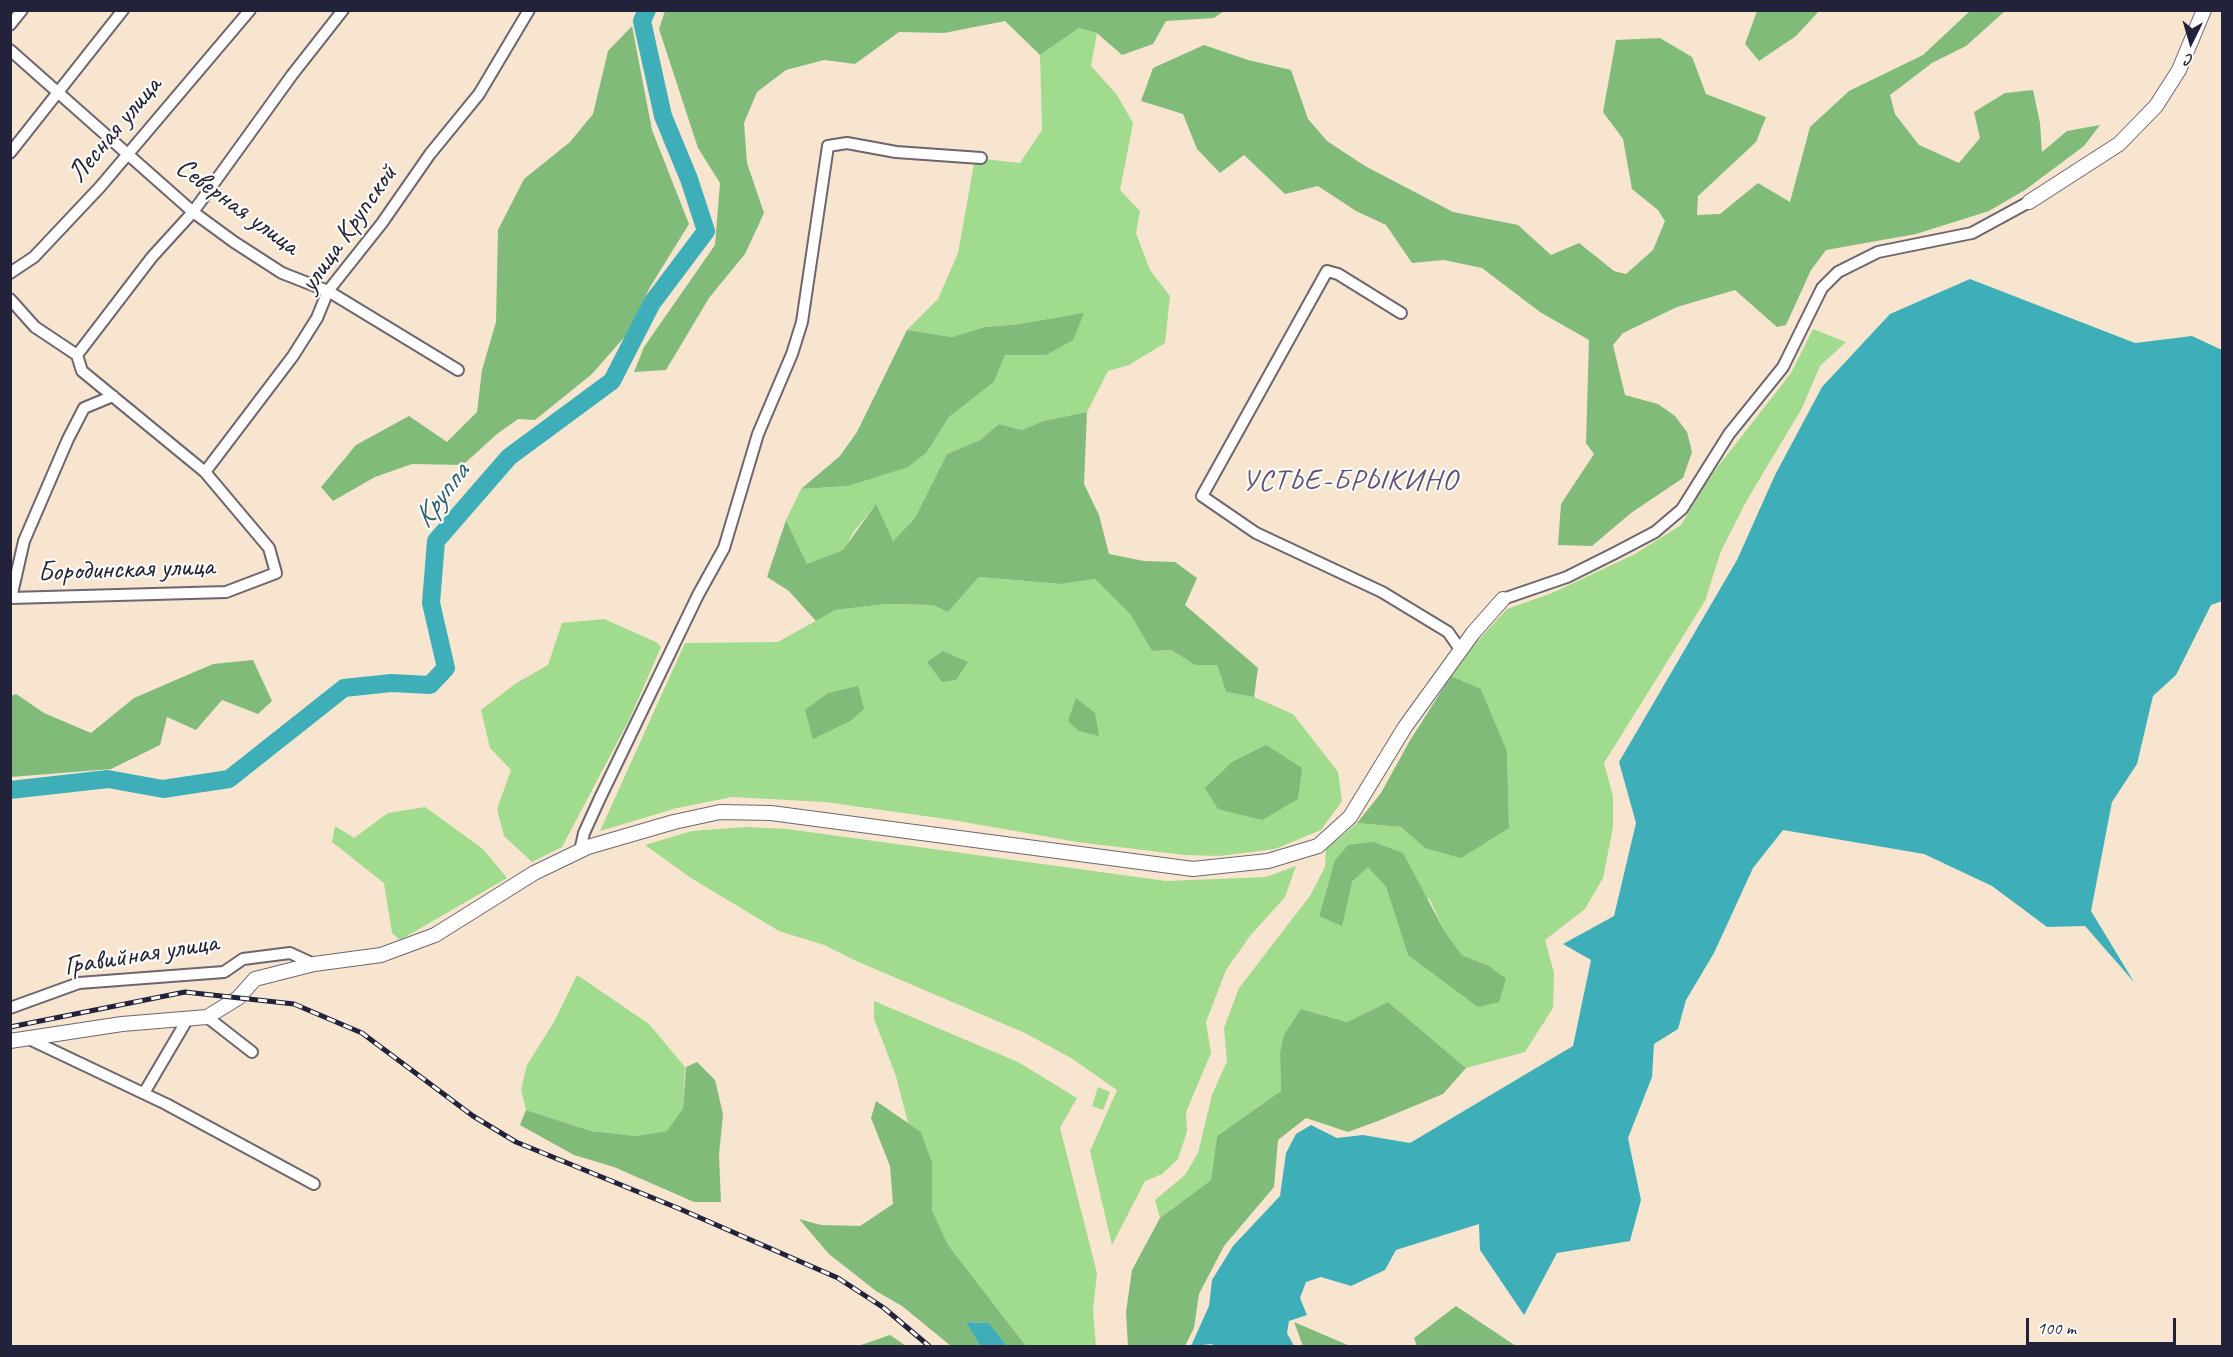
<!DOCTYPE html>
<meta charset="utf-8">
<style>
body{margin:0}
#map{position:relative;width:2233px;height:1357px;overflow:hidden;background:#f7e5d0;font-family:Caveat,sans-serif}
canvas{display:block}
.frame{position:absolute;inset:0;border:12px solid #22223b;pointer-events:none}
.north{position:absolute;left:2161px;top:12px;width:60px;height:60px;-webkit-text-stroke:4px #fdfcf7;paint-order:stroke;rotate:185deg;font-size:16px;font-weight:700;line-height:24px;text-align:center;color:#22223b}
.north::after{content:'';display:block;margin:auto;width:21px;height:27px;background:#22223b;clip-path:polygon(50% 0,100% 100%,50% 72%,0 100%)}
.scale{position:absolute;left:2026px;top:1318px;width:150px;height:27px;box-sizing:border-box;border:3px solid #22223b;border-top:0;padding-left:8px;font-size:18px;line-height:21px;white-space:nowrap;color:#22223b;-webkit-text-stroke:4px #fdfcf7;paint-order:stroke}
</style>
<div id="map">
<canvas width="2233" height="1357"></canvas>
<div class="frame"></div>
<div class="north">С</div>
<div class="scale">100 m</div>
</div>
<script>
const c = document.querySelector('canvas').getContext('2d');
c.lineJoin = 'round';
function paint(path, color) { c.fillStyle = color; c.fill(path, 'evenodd'); }
const toPath = rows => new Path2D(rows.map(r => 'M' + r).join(''));
function stroke(path, color, width, dash) { c.strokeStyle = color; c.lineWidth = width; c.lineCap = dash ? 'butt' : 'round'; c.setLineDash(dash || []); c.stroke(path); }
function write(font, color, halo, rows, align = 'center') {
  c.font = font + ' Caveat,sans-serif'; c.lineWidth = 4.5; c.setLineDash([]); c.textBaseline = 'middle'; c.strokeStyle = halo; c.fillStyle = color; for (const [text, x, y, turn = 0] of rows) {
    c.save(); c.translate(x, y); c.rotate((+turn || 0) * Math.PI / 180); c.textAlign = isNaN(turn) ? turn : align; if (halo) c.strokeText(text, 0, 0); c.fillText(text, 0, 0); c.restore();
  }
}
paint(toPath([
 [1079,28,1097,33,1091,66,1117,95,1133,123,1120,190,1140,211,1136,233,1150,270,1170,296,1165,343,1129,365,1108,371,1087,412,1043,421,1022,430,999,424,980,440,947,454,915,518,892,542,876,505,854,531,844,550,807,564,786,520,801,489,848,486,927,452,949,417,994,382,1005,355,1046,355,1020,324,985,327,952,337,907,330,938,299,958,253,975,158,1020,163,1042,130,1040,55],
 [1813,329,1846,342,1820,366,1801,410,1747,500,1721,551,1705,601,1604,763,1613,796,1613,827,1603,878,1585,909,1545,940,1554,973,1553,1008,1525,1052,1466,1068,1388,1002,1347,1022,1301,1009,1280,1053,1281,1091,1217,1136,1211,1180,1160,1218,1155,1200,1185,1175,1198,1153,1212,1095,1227,1061,1224,1028,1239,988,1310,896,1325,867,1326,849,1357,823,1401,827,1425,848,1509,828,1507,751,1481,689,1451,676,1470,649,1507,609,1552,593,1635,554,1681,525,1709,478,1791,373],
 [1348,845,1430,900,1445,932,1462,955,1489,966,1408,955,1386,887,1368,866,1319,916,1335,861],
 [979,577,1061,584,1095,579,1130,614,1152,651,1171,650,1195,665,1217,665,1226,692,1254,697,1293,714,1338,772,1342,801,1321,830,1275,849,1219,856,1185,855,1077,842,953,820,825,802,732,797,677,808,600,831,685,643,778,642,835,610,886,604,933,605,948,612],
 [604,619,656,642,661,647,629,720,562,847,532,862,504,836,497,809,511,770,490,748,481,710,515,684,548,665,562,623],
 [425,807,483,849,507,878,400,940,392,933,384,883,332,842,335,826,354,838,388,813],
 [746,827,787,829,1166,881,1266,877,1296,866,1285,897,1250,936,1226,970,1206,1022,1211,1053,1186,1112,1187,1131,1178,1159,1162,1174,1145,1181,1112,1245,1090,1151,1117,1090,1071,1058,1025,1033,854,960,824,945,779,931,691,878,645,845,692,831],
 [577,975,649,1024,685,1067,683,1108,667,1131,636,1136,591,1131,526,1110,521,1090,527,1065,554,1022],
 [874,1001,1018,1062,1077,1098,1060,1128,1097,1273,1093,1310,1096,1346,1026,1346,948,1245,932,1210,932,1162,921,1132,908,1123,896,1076,874,1019],
 [1098,1087,1110,1092,1103,1110,1092,1106]
]), '#a1db8e');
paint(toPath([
 [1971,10,2005,11,1966,46,1932,63,1890,95,1895,114,1919,145,1959,163,1980,138,1974,112,2005,93,2033,90,2040,123,2042,152,2067,131,2100,125,2084,146,2025,190,1989,211,1916,234,1826,250,1811,270,1786,325,1777,327,1735,290,1677,307,1623,333,1613,345,1625,395,1658,404,1675,416,1687,432,1692,452,1683,478,1631,513,1592,546,1558,545,1561,504,1594,454,1586,443,1589,340,1540,312,1482,268,1444,260,1412,263,1386,225,1356,211,1318,186,1285,194,1244,155,1220,173,1197,149,1183,114,1141,101,1153,68,1204,45,1248,60,1291,70,1308,119,1327,141,1365,166,1453,212,1518,225,1551,255,1579,243,1614,271,1626,274,1653,250,1665,221,1658,210,1632,189,1623,139,1603,112,1616,40,1660,38,1692,57,1706,94,1766,117,1756,142,1698,196,1697,215,1720,214,1758,183,1790,202,1810,127,1849,91,1923,55],
 [665,11,665,10,1224,11,1214,18,1166,21,1153,44,1122,55,1097,33,1079,28,1040,55,1005,21,944,33,899,32,855,64,824,60,786,70,757,92,744,123,747,163,764,213,745,254,709,298,666,370,634,372,644,347,715,245,720,183,698,148,659,29],
 [1757,11,1757,10,1819,11,1796,36,1759,61,1745,44],
 [632,26,652,130,689,224,650,287,628,333,592,374,535,420,518,419,497,434,463,465,412,464,375,477,333,501,321,487,356,445,409,416,447,442,477,412,482,370,496,322,498,230,524,179,570,142,593,114,608,51],
 [1084,313,1073,340,1046,355,1005,355,994,382,949,417,927,452,908,467,848,486,801,489,840,456,857,432,907,330,952,337,985,327,1020,324],
 [1087,412,1084,484,1099,515,1109,554,1144,561,1175,562,1197,578,1185,605,1258,668,1254,697,1226,692,1217,665,1195,665,1171,650,1152,651,1130,614,1095,579,1061,584,979,577,948,612,933,605,886,604,835,610,816,621,789,591,767,577,786,520,807,564,843,550,876,504,893,541,915,518,947,454,980,440,999,424,1022,430,1043,421],
 [943,651,968,662,956,680,942,682,927,662],
 [253,660,272,701,258,714,222,700,196,730,167,717,160,745,111,769,11,777,11,696,16,694,44,713,91,733,134,698,213,664],
 [1451,676,1481,689,1507,751,1509,828,1461,858,1425,848,1401,827,1357,823,1381,793,1409,742],
 [858,686,864,709,850,721,813,739,805,710,828,693],
 [1076,698,1095,713,1099,736,1079,731,1068,721],
 [1266,745,1302,768,1298,799,1262,820,1218,809,1205,788,1232,762],
 [1373,842,1403,853,1445,932,1462,955,1489,966,1506,979,1499,1002,1478,1007,1408,955,1386,887,1368,867,1352,882,1342,926,1319,916,1335,860,1348,845],
 [1388,1002,1466,1068,1443,1094,1378,1121,1348,1132,1306,1118,1278,1140,1274,1187,1224,1246,1199,1294,1194,1328,1185,1346,1128,1346,1126,1312,1132,1270,1160,1218,1211,1180,1217,1136,1281,1091,1280,1053,1284,1035,1301,1009,1347,1022],
 [697,1062,715,1080,723,1114,719,1155,721,1202,694,1202,614,1167,574,1155,520,1125,526,1110,591,1131,636,1136,667,1131,683,1108,686,1067],
 [876,1101,921,1132,932,1162,932,1210,948,1245,1026,1346,1007,1346,989,1323,966,1322,980,1346,951,1346,902,1306,876,1291,829,1254,799,1219,821,1225,860,1226,893,1204,890,1166,871,1118],
 [1456,1306,1516,1346,1417,1346,1414,1338],
 [1294,1322,1350,1346,1303,1346],
 [890,1335,906,1346,858,1346]
]), '#80bb79');
paint(toPath([
 [1970,279,2135,343,2192,336,2222,350,2222,601,2211,605,2176,675,2153,696,2137,764,2112,802,2091,911,2134,982,2085,926,2047,927,1992,886,1924,854,1783,830,1753,868,1714,953,1686,1000,1678,1029,1654,1044,1652,1077,1628,1138,1641,1200,1630,1241,1557,1253,1524,1315,1480,1250,1479,1224,1396,1250,1385,1270,1351,1286,1321,1277,1306,1282,1300,1298,1307,1315,1289,1321,1287,1333,1294,1346,1214,1346,1212,1344,1191,1346,1209,1306,1212,1280,1233,1246,1280,1196,1286,1153,1296,1134,1311,1125,1337,1138,1363,1135,1410,1143,1573,1046,1591,960,1563,944,1614,916,1636,823,1619,762,1737,560,1775,475,1822,387,1890,314],
 [966,1322,989,1323,1007,1346,980,1346]
]), '#3eafb8');
stroke(toPath([
 [10,790,108,779,163,789,229,779,344,688,391,683,430,685,446,668,431,603,436,541,509,457,612,381,652,303,706,231,689,179,663,116,642,21,647,10]
]), '#3eafb8', 18);
const minor = toPath([
 [10,25,22,10],
 [10,50,193,212,234,242,282,273,328,291,458,370],
 [10,153,123,10],
 [10,273,34,257,100,187,250,10],
 [10,299,35,327,77,355,82,371,205,472,269,548,276,573,226,592,10,598],
 [1401,313,1338,274,1327,271,1202,496,1256,533,1382,592,1448,632,1460,649],
 [77,355,152,257,193,212,292,75,343,10],
 [205,472,293,356,317,318,328,291,382,223,430,154,479,94,529,10],
 [11,598,24,541,68,439,84,408,113,396],
 [1503,599,1567,577,1615,553,1655,532,1682,509,1729,434,1783,367,1822,288,1838,272,1878,252,1972,233,2029,202],
 [580,851,584,833,600,798,698,595,724,548,758,434,792,354,802,322,828,146,847,143,896,152,981,158],
 [10,1008,79,983,224,972,243,959,290,953,314,964],
 [207,1017,252,1052],
 [27,1038,166,1104,314,1184],
 [144,1093,187,1020]
]);
const tertiary = toPath([
 [2029,202,2119,144,2156,106,2179,70,2204,10],
 [10,1041,122,1024,207,1017,238,998,255,979,314,964,381,955,435,935,534,873,588,847,674,822,720,812,771,813,1193,869,1268,861,1318,846,1350,817,1405,727,1473,633,1503,599]
]);
stroke(minor, '#6d666f', 14);
stroke(tertiary, '#6d666f', 16);
stroke(minor, '#fff', 10);
stroke(tertiary, '#fff', 14);
const rail = toPath([
 [10,1027,185,992,294,1004,362,1033,473,1116,516,1142,680,1209,838,1278,884,1308,929,1346]
]);
stroke(rail, '#22223b', 5);
stroke(rail, '#fdfcf7', 3, [9]);
write('28px', '#22223b', '#fdfcf7', [
 ["Лесная улица",115,130,-50],
 ["Северная улица",237,207,36],
 ["улица Крупской",349,229,-55],
 ["Бородинская улица",126,570,-2],
 ["Гравийная улица",141,955,-9]
]);
c.letterSpacing = '1.5px';
write('30px', '#5f5178', '#fdfcf7', [
 ["УСТЬЕ-БРЫКИНО",1350,481]
]);
c.letterSpacing = '0px';
write('italic 30px', '#2f6173', '#fdfcf7', [
 ["Круппа",442,496,-53]
]);
</script>
